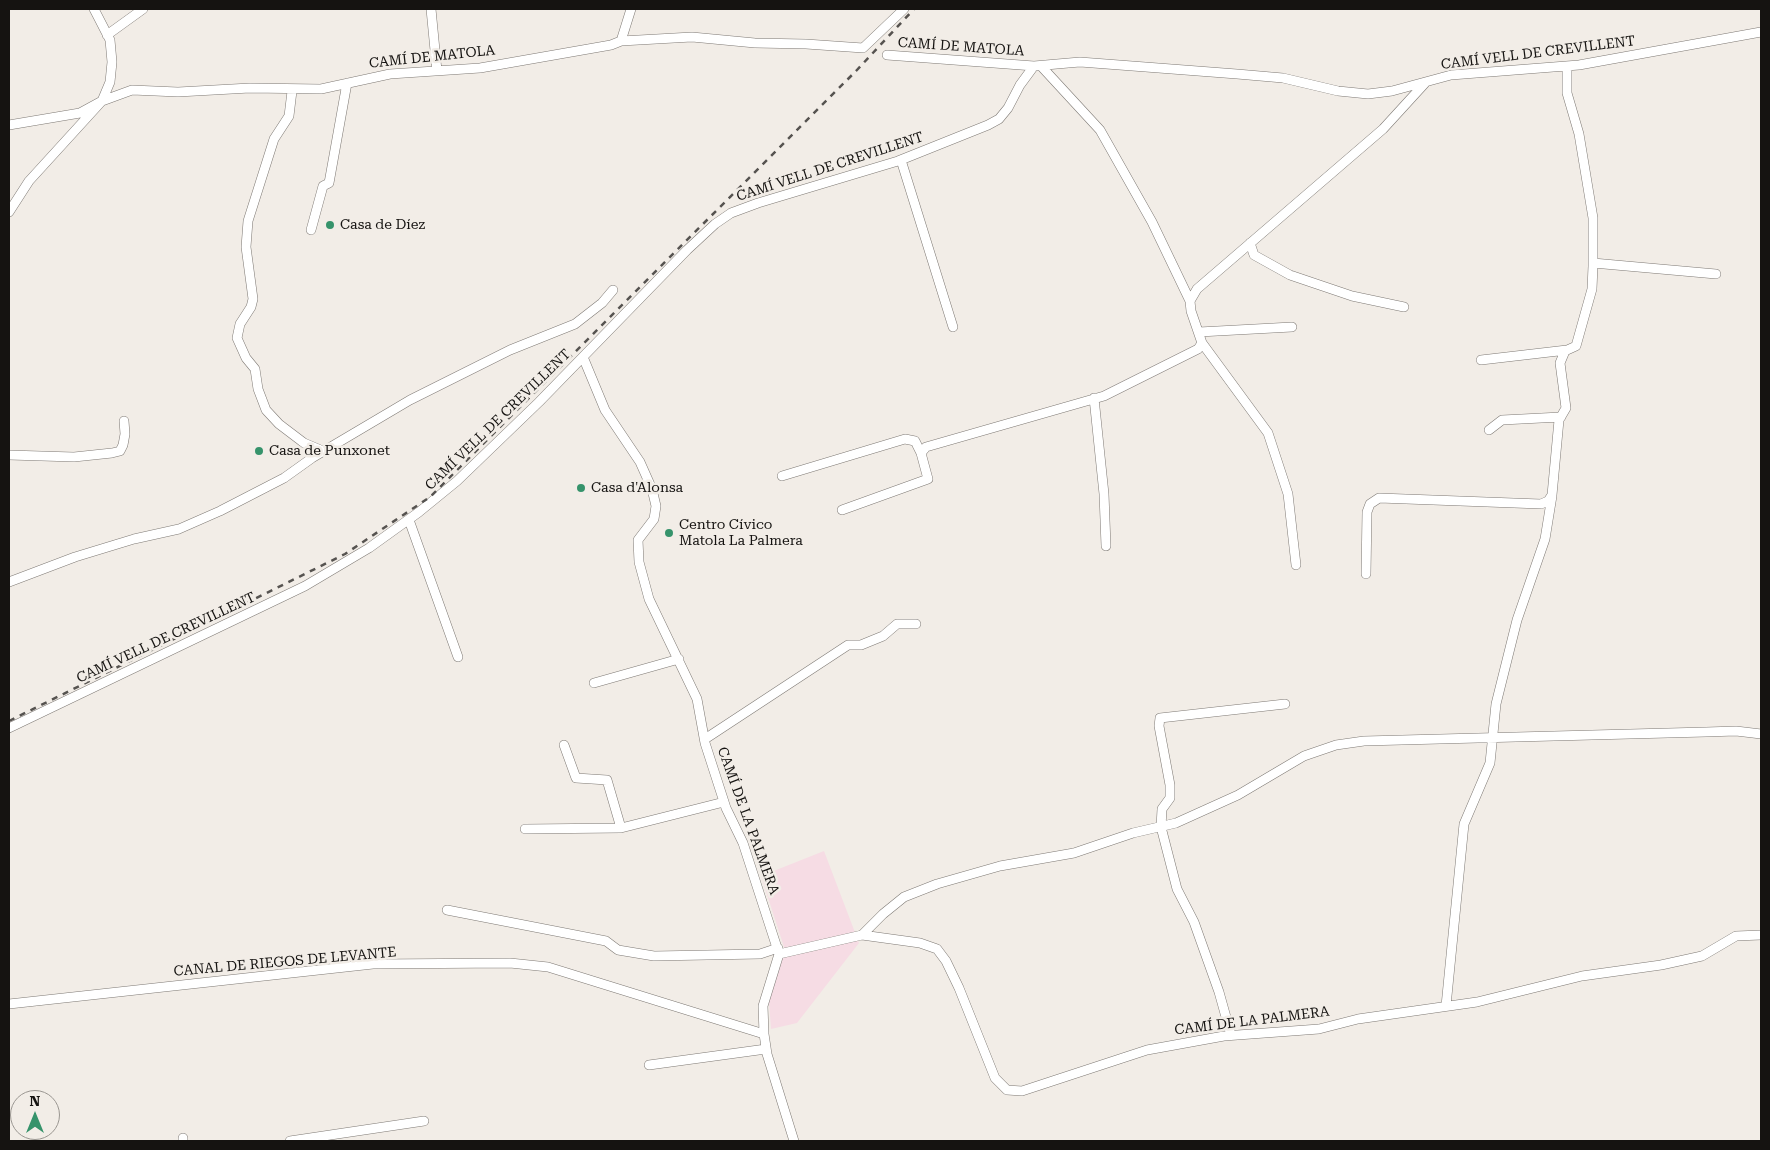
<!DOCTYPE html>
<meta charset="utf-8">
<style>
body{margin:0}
#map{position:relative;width:1770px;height:1150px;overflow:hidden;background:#f2ede7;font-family:"Roboto Serif",serif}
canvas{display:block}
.frame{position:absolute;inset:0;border:10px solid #151311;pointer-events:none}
.north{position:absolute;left:10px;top:1090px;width:50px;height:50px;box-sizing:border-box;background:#f2ede7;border:1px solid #9a9691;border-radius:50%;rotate:0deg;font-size:14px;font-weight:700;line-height:20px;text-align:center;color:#151311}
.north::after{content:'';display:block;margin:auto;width:18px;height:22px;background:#36936b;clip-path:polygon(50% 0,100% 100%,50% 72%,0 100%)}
</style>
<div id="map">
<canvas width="1770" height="1150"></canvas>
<div class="frame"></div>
<div class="north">N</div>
</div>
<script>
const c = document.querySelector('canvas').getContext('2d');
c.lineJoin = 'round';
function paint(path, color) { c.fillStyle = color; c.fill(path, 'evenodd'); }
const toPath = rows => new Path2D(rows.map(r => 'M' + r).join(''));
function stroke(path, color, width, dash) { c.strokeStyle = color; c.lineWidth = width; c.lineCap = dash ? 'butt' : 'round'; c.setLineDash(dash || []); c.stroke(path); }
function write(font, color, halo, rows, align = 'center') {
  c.font = font + ' "Roboto Serif",serif'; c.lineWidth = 5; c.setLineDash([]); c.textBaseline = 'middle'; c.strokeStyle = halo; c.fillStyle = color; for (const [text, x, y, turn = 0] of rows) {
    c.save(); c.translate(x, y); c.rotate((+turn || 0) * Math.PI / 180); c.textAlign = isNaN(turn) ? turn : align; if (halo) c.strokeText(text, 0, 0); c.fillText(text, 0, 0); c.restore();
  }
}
paint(toPath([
 [824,851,859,943,797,1023,771,1029,769,1002,784,947,761,876]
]), '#f6dce4');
const minor = toPath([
 [431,9,437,71],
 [107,35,143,9],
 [621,41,631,9],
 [887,55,1034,66],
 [1041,66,1100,130,1152,222,1190,301],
 [292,91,289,116,274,139,248,221,246,247,253,299,251,307,240,324,237,338,246,358,255,369,258,389,266,410,279,424,304,443,323,451],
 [9,125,80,113,102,101,132,90,178,92,250,88,321,89,390,74,480,68,611,45,621,41,692,37,755,43,806,44,863,48,904,9],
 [901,160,953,327],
 [9,212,29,181,102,101,110,82,112,62,110,40,94,9],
 [311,230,323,186,329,183,347,83],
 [1250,243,1254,255,1290,275,1352,296,1404,307],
 [1593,263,1716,274],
 [1199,332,1292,327],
 [1202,343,1268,433,1288,494,1296,565],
 [583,357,605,410,640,462,652,489,656,506,654,519,638,540,639,562,649,599,697,699,705,743,726,808,743,843,779,954,763,1006,764,1034,767,1054,794,1141],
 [1481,360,1567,350],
 [1094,398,1104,494,1106,546],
 [1489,430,1502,420,1561,417],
 [9,455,74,457,112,453,120,451,123,445,125,434,124,421],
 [782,476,905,439,915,441,921,453],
 [842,510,928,479,921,453,926,447,1104,396,1198,349,1202,343,1191,311,1190,301,1197,289,1383,129,1426,82],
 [409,520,458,657],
 [1366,574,1367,512,1370,504,1379,498,1541,504,1548,501,1552,495,1559,420,1566,408,1560,363,1565,351,1576,346,1592,289,1593,266,1593,218,1579,134,1567,93,1567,66],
 [9,582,75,557,134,539,179,529,220,511,284,478,312,458,410,400,510,350,575,324,602,303,613,290],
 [594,683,679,659],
 [9,728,305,586,369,548,419,512,457,481,539,402,687,250,715,224,731,213,758,203,898,161,988,125,999,119,1008,108,1020,85,1034,66,1080,62,1237,74,1283,78,1338,91,1368,94,1392,91,1451,75,1579,65,1761,32],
 [705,739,848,645,861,645,883,636,897,624,916,624],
 [564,745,576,778,607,780,621,828],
 [525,829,621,828,724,802],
 [447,910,606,941,618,950,654,956,760,954,778,948],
 [862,935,920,943,937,949,946,961,959,988,995,1078,1007,1090,1022,1091,1147,1050,1224,1036,1319,1029,1358,1019,1477,1002,1582,976,1661,965,1702,956,1736,936,1761,935],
 [779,954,862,935,883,914,904,897,937,884,1000,866,1074,853,1133,833,1176,823,1238,795,1304,756,1336,745,1364,741,1706,732,1736,731,1761,734],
 [9,1004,373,964,510,963,548,967,764,1034],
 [1446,1006,1464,824,1490,763,1496,704,1517,620,1545,539,1552,496],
 [1231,1035,1219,992,1194,922,1177,889,1161,827,1162,809,1170,798,1170,785,1159,726,1160,718,1285,704],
 [649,1065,766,1049],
 [183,1138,183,1141],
 [290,1141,424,1121]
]);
stroke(minor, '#7e7974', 10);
stroke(minor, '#fff', 9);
stroke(toPath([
 [9,721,345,554,430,497,856,71,914,9]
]), '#565350', 2.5, [6, 6]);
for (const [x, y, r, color] of [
 [330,225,5,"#36936b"],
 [259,451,5,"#36936b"],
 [581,488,5,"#36936b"],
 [669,533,5,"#36936b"]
]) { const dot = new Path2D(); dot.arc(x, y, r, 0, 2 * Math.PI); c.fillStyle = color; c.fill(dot); stroke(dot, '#f2ede7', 2); }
write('14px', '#151311', '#f2ede7', [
 ["CAMÍ DE MATOLA",961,47,4],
 ["CAMÍ VELL DE CREVILLENT",1538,53,-7],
 ["CAMÍ DE MATOLA",432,57,-6],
 ["CAMÍ VELL DE CREVILLENT",830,167,-18],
 ["CAMÍ VELL DE CREVILLENT",498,420,-44],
 ["CAMÍ VELL DE CREVILLENT",166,638,-25],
 ["CAMÍ DE LA PALMERA",748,821,70],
 ["CANAL DE RIEGOS DE LEVANTE",285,962,-5],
 ["CAMÍ DE LA PALMERA",1252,1021,-7]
]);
write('14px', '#151311', '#f2ede7', [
 ["Casa de Díez",340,225],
 ["Casa de Punxonet",269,451],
 ["Casa d'Alonsa",591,488],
 ["Centro Cívico",679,525],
 ["Matola La Palmera",679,541]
], 'left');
</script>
